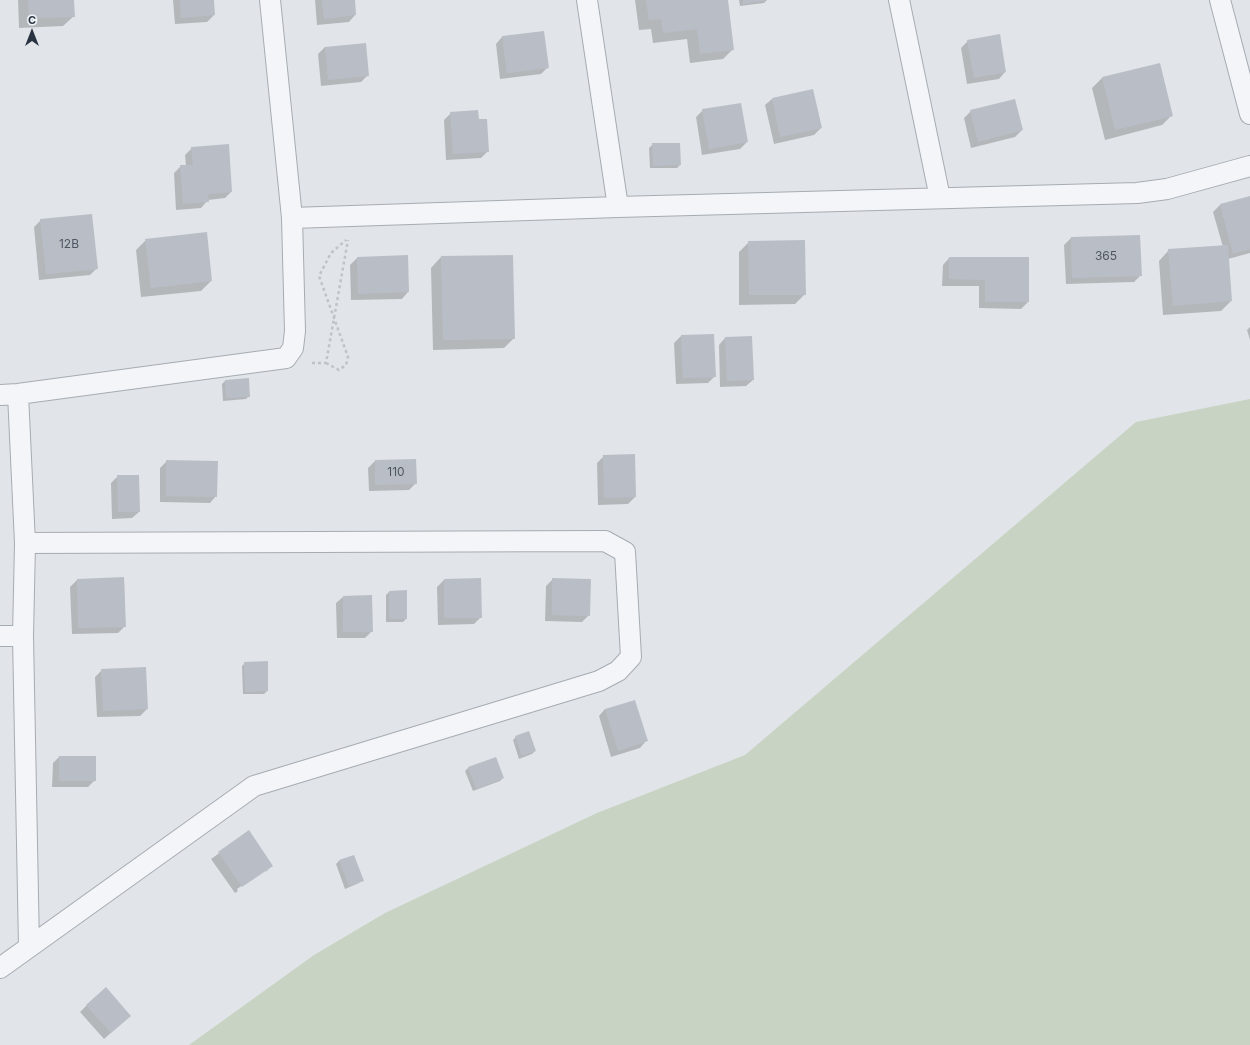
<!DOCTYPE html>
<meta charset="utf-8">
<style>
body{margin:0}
#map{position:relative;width:1250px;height:1045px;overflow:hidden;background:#e1e5e9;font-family:Inter,sans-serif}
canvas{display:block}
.north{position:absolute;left:12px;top:12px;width:40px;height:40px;-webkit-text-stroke:3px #f1f4f7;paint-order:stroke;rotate:0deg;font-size:11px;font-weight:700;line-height:16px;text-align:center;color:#2a3341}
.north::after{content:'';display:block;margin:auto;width:14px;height:18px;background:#2a3341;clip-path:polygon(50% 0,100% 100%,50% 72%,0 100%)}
</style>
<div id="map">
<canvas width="1250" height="1045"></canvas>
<div class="north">С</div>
</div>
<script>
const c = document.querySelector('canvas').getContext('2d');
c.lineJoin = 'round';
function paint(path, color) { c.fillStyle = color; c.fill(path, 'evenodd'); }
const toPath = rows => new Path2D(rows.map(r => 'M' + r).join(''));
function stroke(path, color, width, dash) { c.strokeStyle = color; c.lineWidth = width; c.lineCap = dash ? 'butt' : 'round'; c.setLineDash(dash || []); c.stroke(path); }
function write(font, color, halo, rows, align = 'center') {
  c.font = font + ' Inter,sans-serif'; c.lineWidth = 3.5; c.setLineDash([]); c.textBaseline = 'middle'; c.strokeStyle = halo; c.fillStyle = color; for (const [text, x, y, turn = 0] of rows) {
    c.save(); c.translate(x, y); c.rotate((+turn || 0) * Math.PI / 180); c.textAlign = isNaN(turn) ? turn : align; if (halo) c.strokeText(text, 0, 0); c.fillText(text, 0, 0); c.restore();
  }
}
paint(toPath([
 [1250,399,1250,1045,189,1045,314,955,385,913,597,813,745,755,1136,422]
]), '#c8d3c3');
paint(toPath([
 [18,0,73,0,74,16,63,26,19,28],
 [173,0,213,0,214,15,207,22,175,24],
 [315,0,354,0,355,15,349,22,317,25],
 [635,0,727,0,733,49,723,59,690,63,687,39,653,43,651,29,639,30],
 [739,0,767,0,764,3,740,6],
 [502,37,548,67,541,74,500,79,496,44],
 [968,41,1005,72,999,79,967,84,961,48],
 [325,47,368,75,361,82,321,86,318,54],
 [1102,78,1172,115,1162,125,1105,140,1092,88],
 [772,99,821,128,814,135,774,144,765,105],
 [703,110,747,142,740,149,702,155,696,117],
 [971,111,1022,130,1015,137,971,148,964,118],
 [451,113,478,121,488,151,481,158,446,160,444,120],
 [653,144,680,165,677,168,650,168,649,148],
 [192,148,231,192,225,198,208,200,201,208,176,210,174,173,181,166,186,166,185,155],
 [1250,197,1250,253,1228,259,1231,301,1221,311,1163,315,1159,261,1169,250,1223,247,1213,212,1220,205],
 [41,220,97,268,90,275,39,280,34,227],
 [1071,238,1141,275,1134,282,1066,284,1064,245],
 [146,240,211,281,201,291,141,297,136,250],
 [749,242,805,294,795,304,739,305,739,252],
 [407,256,408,292,402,299,351,300,350,265,357,258],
 [441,257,514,338,504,348,433,350,431,268],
 [949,258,1028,302,1021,309,979,308,979,286,942,286,943,265],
 [1250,327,1250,340,1247,330],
 [681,336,715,376,708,383,676,384,674,343],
 [725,338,753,380,746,386,720,387,719,345],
 [225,381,249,396,246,399,223,401,222,384],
 [634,455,635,497,628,504,598,505,597,463,604,456],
 [167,461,216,496,210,503,160,502,160,468],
 [375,461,416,483,409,490,369,491,368,468],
 [118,476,139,512,132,518,112,519,111,483],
 [124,578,125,626,118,633,72,634,70,587,77,580],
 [553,579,589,615,582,622,545,621,546,586],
 [444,580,481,617,474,624,438,625,437,587],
 [389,592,406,619,403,622,386,622,386,595],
 [343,597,372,631,365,638,337,638,336,603],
 [245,663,267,691,264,694,243,694,242,666],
 [102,670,147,709,140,716,97,717,95,677],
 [605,709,646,741,640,748,611,757,599,716],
 [516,737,535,751,532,754,519,759,513,740],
 [59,757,95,780,88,787,52,787,53,763],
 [468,768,503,778,500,781,473,791,465,771],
 [249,832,272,865,266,872,266,869,237,889,238,891,235,893,211,859],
 [354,856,362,880,359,883,345,889,336,864,339,861],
 [87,1005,123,1022,104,1039,80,1012]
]), '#0003');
paint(toPath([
 [28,0,74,0,75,17,29,18],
 [180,0,214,0,215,15,181,18],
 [322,0,355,0,356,15,324,19],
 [646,0,728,0,734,50,700,54,697,29,663,33,661,19,649,20],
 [743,0,765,0,765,1,743,4],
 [544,31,549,68,507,73,502,36],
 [1000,34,1006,72,974,78,967,40],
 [366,43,369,76,328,80,325,47],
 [1160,63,1173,116,1115,130,1102,77],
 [813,89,822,128,780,137,772,98],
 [1015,99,1023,130,978,142,970,110],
 [741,103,748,142,709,149,702,109],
 [478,110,479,119,487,119,489,152,453,154,450,112],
 [652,143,680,143,681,165,653,166],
 [229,144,232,192,208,194,209,202,183,204,180,165,193,165,191,147],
 [1250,196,1250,249,1233,254,1220,204],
 [92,214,98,269,46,274,40,219],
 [207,232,212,281,151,288,145,239],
 [1140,235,1142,276,1072,278,1071,237],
 [805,240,806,295,749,295,748,241],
 [1228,245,1232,301,1173,306,1168,249],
 [408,255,409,292,358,294,357,257],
 [513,255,515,339,443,340,441,256],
 [949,257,1029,257,1029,302,985,302,985,280,949,279],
 [714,334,716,377,683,378,681,335],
 [752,336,754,380,727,381,725,337],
 [249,378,250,397,226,398,225,380],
 [635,454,636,497,604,498,603,455],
 [416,459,417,484,375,485,375,460],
 [166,460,218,461,217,497,166,496],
 [117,475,139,475,140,512,118,512],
 [124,577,126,627,78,628,77,579],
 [481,578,482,618,444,618,444,579],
 [552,578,591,579,590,616,552,615],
 [407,590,407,619,389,619,389,591],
 [372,595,373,632,343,632,343,596],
 [268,661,268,691,245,692,244,662],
 [146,667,148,709,103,711,101,669],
 [635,700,648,741,618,751,605,709],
 [529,731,536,751,522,756,515,736],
 [59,756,96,756,96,781,59,781],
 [496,757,504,778,476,789,468,767],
 [249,830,273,866,242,887,218,852],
 [354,855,364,881,349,886,339,860],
 [106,987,131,1016,111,1033,86,1005]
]), '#b9bec6');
const minor = toPath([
 [270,0,292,218,618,207,1137,193,1167,189,1250,166],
 [587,0,618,207],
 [899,0,940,198],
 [1220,0,1250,114],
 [18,394,25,543,23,636,29,947],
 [0,395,18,394,286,358,293,348,295,331,292,218],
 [0,636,23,636],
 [0,968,254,786,599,681,618,671,631,657,625,552,605,541,25,543]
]);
stroke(minor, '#a6acb3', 22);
stroke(toPath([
 [312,363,326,363,348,240],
 [326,363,339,370,346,365,348,357,319,276,331,253,346,240]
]), '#bfc3c8', 2.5, [3, 3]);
stroke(minor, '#f4f5f8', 20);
write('12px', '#4e5662', null, [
 ["12В",69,244],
 ["365",1106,256],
 ["110",396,472]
]);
</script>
